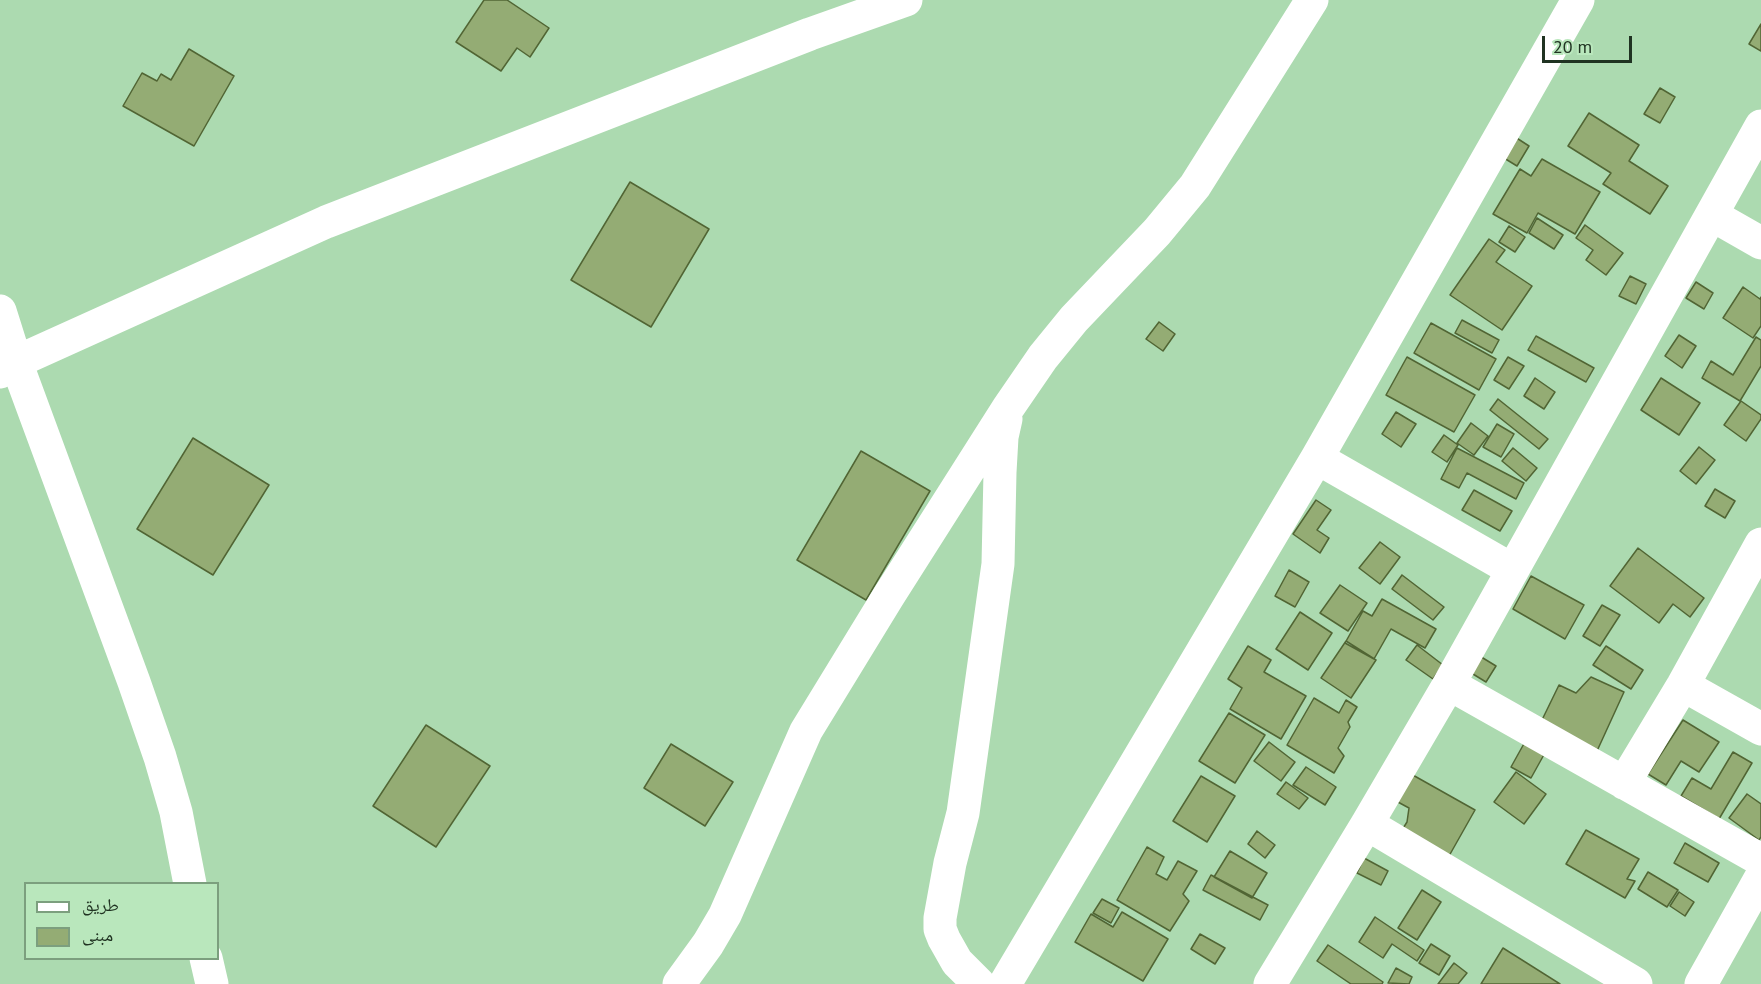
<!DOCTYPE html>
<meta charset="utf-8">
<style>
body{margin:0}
#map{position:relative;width:1761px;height:984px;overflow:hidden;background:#acdab0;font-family:"PT Sans","Noto Naskh Arabic",sans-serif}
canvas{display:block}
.legend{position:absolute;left:24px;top:882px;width:195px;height:78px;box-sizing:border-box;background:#b9e7bc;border:2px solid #7c9f7e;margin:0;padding:8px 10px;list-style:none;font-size:18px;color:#203322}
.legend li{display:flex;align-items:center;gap:12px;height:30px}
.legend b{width:30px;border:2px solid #7c9f7e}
.scale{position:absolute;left:1542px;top:36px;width:90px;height:27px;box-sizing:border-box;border:3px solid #203322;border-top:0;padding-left:8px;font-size:18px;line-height:21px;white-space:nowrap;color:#203322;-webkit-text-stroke:4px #b9e7bc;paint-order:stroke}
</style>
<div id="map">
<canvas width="1761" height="984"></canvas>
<ul class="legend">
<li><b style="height:8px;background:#fff"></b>طريق</li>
<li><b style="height:16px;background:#94ac74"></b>مبنى</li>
</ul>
<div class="scale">20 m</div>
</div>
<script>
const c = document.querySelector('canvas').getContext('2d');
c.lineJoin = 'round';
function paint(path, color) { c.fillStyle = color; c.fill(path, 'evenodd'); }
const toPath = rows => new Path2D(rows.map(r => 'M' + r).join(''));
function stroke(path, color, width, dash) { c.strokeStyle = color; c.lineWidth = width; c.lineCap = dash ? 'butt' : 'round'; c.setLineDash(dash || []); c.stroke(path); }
const building = toPath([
 [484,0,507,0,549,28,530,57,517,48,501,71,456,42,484,0],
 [1761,24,1761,51,1749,44,1761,24],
 [189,49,234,76,194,146,123,106,142,73,157,81,161,74,171,80,189,49],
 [1660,88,1675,97,1660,123,1644,114,1660,88],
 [1589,113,1639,145,1629,161,1668,186,1650,214,1603,184,1611,173,1568,146,1589,113],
 [1512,135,1529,146,1517,166,1499,155,1512,135],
 [1542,159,1600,192,1575,234,1538,213,1527,233,1493,214,1520,169,1531,176,1542,159],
 [630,182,709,229,651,327,571,280,630,182],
 [1537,218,1563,235,1554,249,1529,233,1537,218],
 [1585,225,1623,253,1606,275,1586,260,1593,250,1576,238,1585,225],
 [1509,226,1525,237,1515,252,1499,242,1509,226],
 [1489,239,1505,250,1496,262,1532,286,1502,330,1450,295,1489,239],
 [1630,276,1646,284,1636,304,1619,296,1630,276],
 [1696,282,1713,293,1704,309,1686,298,1696,282],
 [1743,287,1760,299,1761,297,1761,326,1753,338,1723,318,1743,287],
 [1462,320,1499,340,1492,353,1455,333,1462,320],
 [1159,322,1175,334,1163,351,1146,339,1159,322],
 [1431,323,1496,359,1479,390,1414,353,1431,323],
 [1679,335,1696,346,1682,368,1665,356,1679,335],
 [1536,336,1594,368,1586,382,1528,350,1536,336],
 [1756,337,1761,340,1761,366,1740,401,1702,378,1711,361,1733,375,1756,337],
 [1407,357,1475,395,1454,432,1386,395,1407,357],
 [1508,357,1524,366,1509,389,1494,380,1508,357],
 [1535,378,1555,392,1544,409,1524,396,1535,378],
 [1661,378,1700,403,1679,435,1641,410,1661,378],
 [1498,399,1548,439,1539,449,1490,410,1498,399],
 [1741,401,1761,415,1761,419,1746,441,1724,425,1741,401],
 [1396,412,1416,424,1401,447,1382,434,1396,412],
 [1471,423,1488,436,1474,455,1457,443,1471,423],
 [1497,424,1514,434,1501,457,1483,447,1497,424],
 [1444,435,1458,445,1447,462,1432,452,1444,435],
 [193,438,269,485,213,575,137,529,193,438],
 [1699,447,1715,460,1696,484,1680,471,1699,447],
 [1457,448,1524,483,1516,499,1467,473,1459,488,1441,479,1457,448],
 [1513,448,1537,468,1526,481,1502,461,1513,448],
 [861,451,930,491,866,600,797,560,861,451],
 [1715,489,1735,501,1725,518,1705,506,1715,489],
 [1474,490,1512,511,1500,531,1462,510,1474,490],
 [1316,500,1331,510,1317,530,1329,538,1320,553,1293,534,1316,500],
 [1380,542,1400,557,1380,584,1359,568,1380,542],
 [1638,548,1704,598,1690,617,1673,604,1659,623,1610,586,1638,548],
 [1289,570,1309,582,1295,607,1275,596,1289,570],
 [1402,575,1444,607,1433,620,1392,589,1402,575],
 [1531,576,1584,605,1565,639,1513,609,1531,576],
 [1340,585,1367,603,1348,631,1320,613,1340,585],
 [1382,599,1436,629,1425,648,1391,629,1374,659,1345,643,1363,611,1372,616,1382,599],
 [1602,605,1620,615,1600,646,1583,636,1602,605],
 [1300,612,1332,633,1308,670,1276,649,1300,612],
 [1346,641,1376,660,1351,698,1321,678,1346,641],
 [1417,645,1443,665,1433,679,1406,660,1417,645],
 [1248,646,1271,660,1264,672,1306,696,1281,739,1230,709,1242,688,1228,679,1248,646],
 [1606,646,1643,670,1631,689,1593,665,1606,646],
 [1478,655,1496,666,1486,682,1468,671,1478,655],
 [1591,677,1624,692,1597,751,1540,724,1559,685,1576,693,1591,677],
 [1314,698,1339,713,1346,700,1357,707,1348,722,1350,727,1338,748,1344,756,1334,773,1287,745,1314,698],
 [1229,713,1265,735,1235,783,1199,761,1229,713],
 [1683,720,1719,742,1699,772,1681,761,1666,785,1648,774,1683,720],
 [426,725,490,766,436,847,373,806,426,725],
 [1526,740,1546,751,1531,778,1511,767,1526,740],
 [1269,742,1295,762,1281,781,1254,761,1269,742],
 [671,744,733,782,705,826,644,788,671,744],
 [1733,752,1752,763,1719,819,1681,796,1692,778,1711,789,1733,752],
 [1306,767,1336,787,1325,805,1293,785,1306,767],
 [1516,772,1546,794,1524,824,1494,802,1516,772],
 [1411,774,1475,810,1449,856,1402,830,1407,822,1409,808,1396,801,1411,774],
 [1201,776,1235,796,1207,842,1173,821,1201,776],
 [1286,782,1308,798,1299,809,1277,794,1286,782],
 [1747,794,1761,804,1761,837,1759,840,1729,818,1747,794],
 [1586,830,1639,859,1627,879,1635,881,1625,898,1566,864,1586,830],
 [1257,831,1275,845,1265,858,1248,844,1257,831],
 [1685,843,1719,863,1708,882,1674,863,1685,843],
 [1147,847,1164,857,1156,874,1167,880,1178,861,1197,871,1183,894,1189,901,1170,931,1117,900,1147,847],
 [1230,851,1267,873,1252,898,1214,877,1230,851],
 [1364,858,1388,871,1381,885,1357,873,1364,858],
 [1648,872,1678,890,1667,907,1638,889,1648,872],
 [1211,875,1268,905,1260,920,1203,890,1211,875],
 [1422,890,1441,902,1417,940,1398,928,1422,890],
 [1679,892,1694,902,1685,916,1670,906,1679,892],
 [1102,899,1119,908,1111,923,1093,913,1102,899],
 [1122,912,1168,939,1143,981,1075,942,1091,914,1113,927,1122,912],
 [1375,917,1424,950,1417,961,1392,944,1383,958,1359,942,1375,917],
 [1200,934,1225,948,1215,964,1191,949,1200,934],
 [1431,944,1450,956,1439,975,1419,963,1431,944],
 [1328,945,1383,982,1382,984,1351,984,1317,961,1328,945],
 [1503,948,1560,984,1481,984,1503,948],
 [1454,963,1467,973,1458,984,1438,984,1454,963],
 [1396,968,1412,977,1409,984,1388,983,1396,968]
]);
paint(building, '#94ac74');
stroke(building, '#516534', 1.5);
stroke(toPath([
 [1712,215,1761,243],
 [0,311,16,362,134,682,160,757,176,812,190,884],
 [0,372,16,362,326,222,810,34,906,0],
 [1317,458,1511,569],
 [1449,684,1761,860],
 [1683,685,1761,729],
 [1624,783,1683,685,1761,544],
 [1367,824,1636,984],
 [206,958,212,984],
 [679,984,708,944,725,915,806,731,888,597,1008,408,1043,357,1074,319,1157,232,1195,186,1312,0],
 [979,984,957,962,944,939,940,929,940,918,950,863,963,813,998,564,1000,472,1002,437,1006,419],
 [1005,984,1317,458,1578,0],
 [1270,984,1367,824,1449,684,1761,126],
 [1701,984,1761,877]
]), '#fff', 33);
</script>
